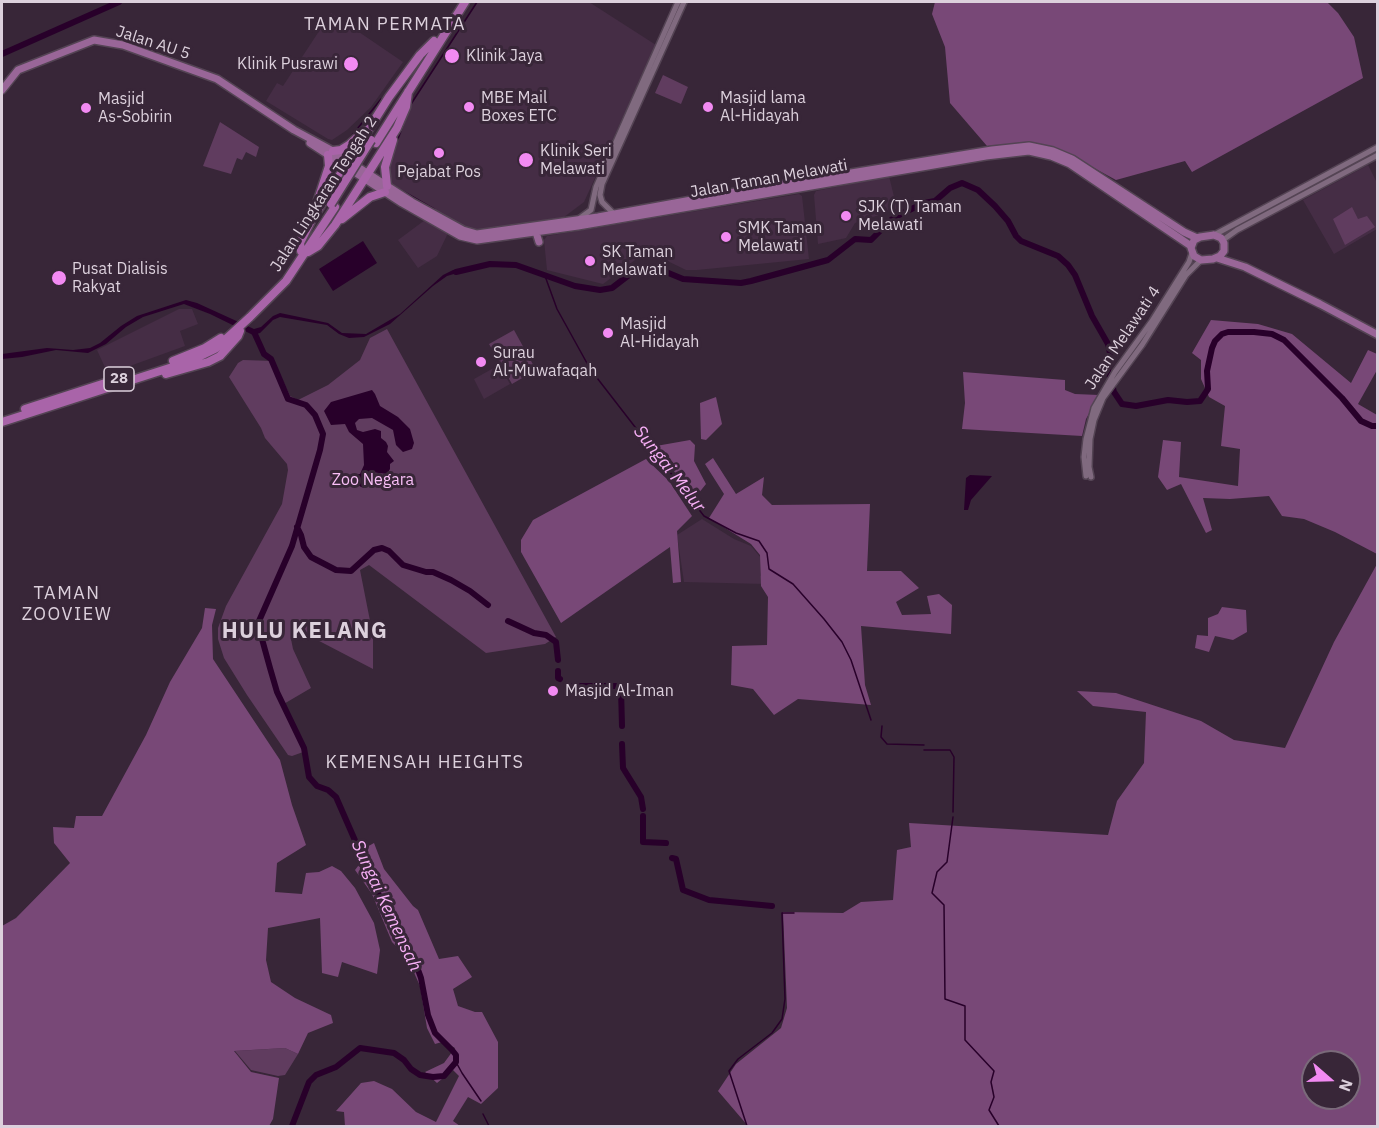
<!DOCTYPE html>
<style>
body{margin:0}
#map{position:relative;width:1379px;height:1128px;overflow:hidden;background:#382638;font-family:"IBM Plex Sans",sans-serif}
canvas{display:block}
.frame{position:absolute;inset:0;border:3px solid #dcd0dc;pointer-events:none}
.north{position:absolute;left:1301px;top:1050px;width:60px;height:60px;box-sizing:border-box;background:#382638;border:2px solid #7a6a7a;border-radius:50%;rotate:110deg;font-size:16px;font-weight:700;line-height:24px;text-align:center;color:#dcd0dc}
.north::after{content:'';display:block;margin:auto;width:21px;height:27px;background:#f28af2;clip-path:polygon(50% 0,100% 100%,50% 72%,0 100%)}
</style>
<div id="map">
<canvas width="1379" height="1128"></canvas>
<div class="frame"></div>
<div class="north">N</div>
</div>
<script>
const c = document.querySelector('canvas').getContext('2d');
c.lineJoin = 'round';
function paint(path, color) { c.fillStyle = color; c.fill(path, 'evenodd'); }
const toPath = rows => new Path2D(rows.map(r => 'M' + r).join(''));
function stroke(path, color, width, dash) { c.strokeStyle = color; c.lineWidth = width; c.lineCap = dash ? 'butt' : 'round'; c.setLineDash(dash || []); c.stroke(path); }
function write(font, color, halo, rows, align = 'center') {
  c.font = font + ' "IBM Plex Sans",sans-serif'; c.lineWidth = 6; c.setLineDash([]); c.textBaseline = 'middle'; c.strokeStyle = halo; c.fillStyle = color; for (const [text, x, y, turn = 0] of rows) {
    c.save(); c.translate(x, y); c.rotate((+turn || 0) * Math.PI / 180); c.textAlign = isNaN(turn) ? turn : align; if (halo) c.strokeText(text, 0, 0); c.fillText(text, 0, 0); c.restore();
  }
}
paint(toPath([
 [478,2,589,2,656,45,584,202,564,217,482,230,469,229,392,185,386,173,412,104],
 [331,13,403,62,371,107,347,130,332,140,328,139,266,101,277,83,283,86],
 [1368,165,1377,183,1377,229,1334,254,1303,200],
 [889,176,897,209,855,223,846,238,818,244,814,195,816,191],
 [799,194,802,196,809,259,697,270,686,270,647,251,603,284,547,270,544,240,547,236],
 [425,220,448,233,437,256,418,268,398,240],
 [179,309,192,309,198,324,180,331,185,346,108,374,97,350],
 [499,365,510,384,484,399,474,379],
 [702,519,734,539,751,546,761,558,760,575,766,584,684,582,677,535]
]), '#452d45');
paint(toPath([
 [663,75,688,87,681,104,655,93],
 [220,122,259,147,256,157,246,152,242,160,237,158,231,174,203,166],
 [1352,207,1358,219,1367,216,1375,227,1345,245,1333,219],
 [387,329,556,637,545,644,486,653,369,565,360,570,373,636,373,669,300,631,293,633,291,639,293,649,311,688,282,705,306,751,292,756,288,755,247,695,224,658,218,639,218,628,226,606,282,504,288,470,287,464,265,438,261,428,229,377,238,363,243,360,274,361,290,396,298,400,328,385,360,360,370,338],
 [514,330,536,370,512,384,489,344],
 [285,1048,298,1054,285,1075,278,1076,251,1070,235,1051]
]), '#603c5f');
paint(toPath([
 [935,2,1327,2,1338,13,1354,37,1363,78,1192,172,1185,161,1116,180,1059,149,1034,143,987,146,950,103,945,47,932,14],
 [1211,320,1258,324,1292,334,1351,383,1368,350,1377,354,1377,370,1358,404,1377,415,1377,554,1335,532,1304,519,1282,516,1269,496,1230,499,1203,498,1212,530,1206,533,1181,484,1167,490,1158,477,1163,440,1181,442,1179,477,1238,486,1240,449,1221,446,1225,406,1209,397,1201,379,1201,360,1192,353],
 [963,372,1065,380,1065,390,1075,394,1099,395,1086,419,1082,436,962,429,965,403],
 [716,397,722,424,706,440,701,439,700,403],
 [690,440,695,445,694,461,706,484,694,499,656,446],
 [713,458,736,494,764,477,762,495,772,505,870,504,867,571,901,571,919,588,896,602,902,615,931,614,927,596,939,594,952,605,951,634,861,626,865,685,871,705,798,699,774,715,753,689,731,685,732,646,767,645,768,597,761,586,760,555,751,544,709,518,724,494,705,464],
 [646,459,669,481,692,516,677,531,681,582,673,583,670,547,561,623,521,552,521,540,533,520],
 [1377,564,1377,1126,748,1126,718,1091,736,1064,781,1028,787,1008,783,912,843,913,861,902,893,900,897,850,911,847,909,823,1108,835,1117,801,1144,763,1146,712,1093,706,1077,691,1116,693,1201,721,1234,740,1285,748,1334,642],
 [1313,1062,1349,1062,1349,1098,1313,1098],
 [1222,607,1246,610,1247,632,1233,640,1215,636,1209,652,1195,648,1197,635,1208,636,1208,618,1218,614],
 [205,608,216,609,212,625,213,659,280,760,292,805,306,845,277,863,275,892,302,894,306,873,319,872,332,866,341,871,355,888,374,923,380,950,377,974,342,962,338,977,322,973,320,918,268,928,266,960,271,982,295,998,331,1015,333,1023,308,1033,298,1054,285,1048,234,1051,251,1072,279,1078,273,1119,269,1126,3,1126,2,1113,2,926,16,918,70,863,54,843,53,827,74,828,76,816,102,816,146,735,170,682,202,628],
 [374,843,384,869,413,906,418,910,439,959,458,956,472,977,453,989,458,1006,475,1012,482,1012,498,1042,498,1088,481,1104,468,1097,453,1121,460,1126,345,1126,344,1112,336,1111,361,1083,374,1081,392,1089,416,1112,436,1122,459,1076,453,1070,437,1083,425,1072,444,1063,455,1048,442,1042,435,1044,427,1028,420,986,407,957,392,942,372,894,355,870,365,857,365,848]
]), '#784877');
paint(toPath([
 [363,241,377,263,333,291,319,269],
 [463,269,464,271,447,276,433,286,390,324,364,337,349,338,339,334,327,325,280,317,273,320,260,333,253,335,210,314,184,304,143,317,126,327,106,344,88,353,56,350,22,357,2,359,2,354,47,348,73,350,90,348,100,343,121,326,137,316,186,300,197,303,254,329,261,327,273,316,280,313,328,323,342,333,366,334,400,314,443,275,453,270],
 [372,390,375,394,380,406,398,417,410,429,414,443,412,449,403,452,396,445,393,430,372,418,359,419,355,423,357,430,363,432,375,429,381,431,381,438,386,442,388,446,387,452,394,461,390,464,390,469,387,474,371,472,367,481,369,485,365,488,361,487,348,477,350,475,360,474,364,465,363,444,349,432,345,424,331,425,324,411,331,402],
 [970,475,992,476,971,500,968,510,964,510,966,478]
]), '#28002a');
stroke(toPath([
 [411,104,477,2],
 [346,143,381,99],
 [394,149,405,120],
 [392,185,434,209],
 [545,276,557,309,588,365],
 [594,374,704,516,736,533,759,541,767,553,769,569,793,584,824,619,842,642,851,660,871,720],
 [882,726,881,737,887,744,924,745],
 [924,750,950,750,954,757,953,812],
 [953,817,947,862,937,872,932,893,944,905,945,999,965,1006,965,1040,994,1071,991,1082,994,1097,989,1110,999,1126],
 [456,1062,462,1073,481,1101],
 [483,1114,489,1126],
 [747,1126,729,1071,738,1059,772,1033,782,1019,785,999,782,913,794,913]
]), '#28002a', 1.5);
stroke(toPath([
 [2,54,119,2],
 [456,272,490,264,516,265,575,286,600,290,612,288,638,268,645,267,654,267,683,279,741,283,751,281,828,260,855,239,871,240,891,220,899,215,924,203,935,201,950,188,962,183,978,190,995,206,1008,221,1016,236,1021,241,1058,256,1068,265,1075,275,1092,316,1108,344,1110,353,1108,370,1114,392,1122,404,1136,406,1168,400,1187,402,1200,401,1208,389,1207,371,1212,348,1215,341,1222,334,1228,332,1254,332,1272,334,1284,340,1342,398,1361,421,1372,426,1378,426],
 [254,332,264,354,271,359,288,399,306,405,315,415,323,434,320,450,292,546,259,621,262,639,270,668,277,692,304,748,309,777,317,786,328,790,336,797,389,918,402,935,416,964,421,978,428,1015,435,1033,452,1050,456,1055,456,1062,444,1076,433,1077,420,1075,411,1069,404,1060,394,1053,360,1048,336,1067,316,1075,309,1082,292,1126],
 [297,527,301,535,304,547,311,557,336,570,351,571,374,550,382,548,389,551,403,565,426,572,433,572,451,580,470,591,488,605],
 [508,621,534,633,546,635,556,642,558,660],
 [558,671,558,678,560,679],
 [572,686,618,686,621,689,622,726],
 [622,744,623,768,641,797,643,809],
 [643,816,643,842,666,843],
 [672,858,676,859,683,890,709,900,772,906]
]), '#28002a', 6);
const minor = toPath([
 [614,214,602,202,600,195,602,184,684,2],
 [580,218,591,210,596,187,678,2],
 [1214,235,1378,147],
 [1223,240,1237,230,1378,155],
 [1086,476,1084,457,1086,439,1094,408,1115,372,1152,321,1189,262,1192,253],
 [1091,477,1089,467,1090,439,1094,420,1103,398,1142,345,1186,275,1201,260]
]);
const major = toPath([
 [2,90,18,70,94,40,123,45,217,79,294,130,333,151,412,202,463,230,477,234,598,217,741,191,992,150,1029,146,1053,151,1072,159,1184,232,1197,238],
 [310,143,402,203,460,236,477,240,578,226,986,156,1029,151,1051,156,1070,164,1191,246],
 [535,229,539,242],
 [1214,235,1221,238,1224,243,1224,251,1220,256,1213,259,1201,260,1194,256,1191,248,1194,240,1200,237,1214,235],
 [1217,258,1245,267,1320,304,1378,335]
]);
const highway = toPath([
 [376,143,465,2],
 [333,151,341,150,349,145,364,131],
 [387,186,385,167,393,140],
 [316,206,329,166,328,155],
 [342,219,370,197,385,192],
 [301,251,300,243,311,221,389,97,420,55,434,41],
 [308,252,318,246,335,225,397,128,406,107,408,92],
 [173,361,205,348,221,338],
 [166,374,208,362,220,356,238,336,240,331],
 [25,409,130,375],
 [2,422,188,362,215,349,250,317,286,281,335,207]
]);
stroke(minor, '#544454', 8);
stroke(major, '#544454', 10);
stroke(highway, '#544454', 11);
stroke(minor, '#806a7f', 5);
stroke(major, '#996698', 7);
stroke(highway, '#a964a9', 8);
const highwayBridge = toPath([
 [331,204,371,140]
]);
stroke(highwayBridge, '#544454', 11, []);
stroke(highwayBridge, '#a964a9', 8);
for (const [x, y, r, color] of [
 [452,56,8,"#f28af2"],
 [351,64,8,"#f28af2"],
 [469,107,6,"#f28af2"],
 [708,107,6,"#f28af2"],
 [86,108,6,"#f28af2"],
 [439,153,6,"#f28af2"],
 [526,160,8,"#f28af2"],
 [846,216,6,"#f28af2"],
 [726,237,6,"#f28af2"],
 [590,261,6,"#f28af2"],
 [59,278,8,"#f28af2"],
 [608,333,6,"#f28af2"],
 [481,362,6,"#f28af2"],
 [553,691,6,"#f28af2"]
]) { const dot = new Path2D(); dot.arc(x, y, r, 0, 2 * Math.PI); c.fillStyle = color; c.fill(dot); stroke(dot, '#382638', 2); }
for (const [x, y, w] of [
 [119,379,30]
]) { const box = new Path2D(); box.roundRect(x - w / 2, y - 12, w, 24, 4.5); c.fillStyle = '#382638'; c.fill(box); stroke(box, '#dcd0dc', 1.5); }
write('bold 15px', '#dcd0dc', null, [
 ["28",119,379]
]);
write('16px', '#dcd0dc', '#382638', [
 ["Jalan AU 5",153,43,18],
 ["Jalan Taman Melawati",769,179,-10],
 ["Jalan Lingkaran Tengah 2",324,194,-57],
 ["Jalan Melawati 4",1123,338,-56]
]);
write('16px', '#dcd0dc', '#382638', [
 ["Klinik Jaya",466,56],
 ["Klinik Pusrawi",338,64,"right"],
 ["MBE Mail",481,98],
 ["Boxes ETC",481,116],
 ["Masjid lama",720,98],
 ["Al-Hidayah",720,116],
 ["Masjid",98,99],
 ["As-Sobirin",98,117],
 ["Klinik Seri",540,151],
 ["Melawati",540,169],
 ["Pejabat Pos",439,172,"center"],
 ["SJK (T) Taman",858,207],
 ["Melawati",858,225],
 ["SMK Taman",738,228],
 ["Melawati",738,246],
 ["SK Taman",602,252],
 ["Melawati",602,270],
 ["Pusat Dialisis",72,269],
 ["Rakyat",72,287],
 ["Masjid",620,324],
 ["Al-Hidayah",620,342],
 ["Surau",493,353],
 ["Al-Muwafaqah",493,371],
 ["Masjid Al-Iman",565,691]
], 'left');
write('16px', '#fabff8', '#382638', [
 ["Zoo Negara",373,480]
]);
c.letterSpacing = '1.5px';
write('18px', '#dcd0dc', '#382638', [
 ["TAMAN PERMATA",385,25],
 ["TAMAN",67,594],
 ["ZOOVIEW",67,615],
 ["KEMENSAH HEIGHTS",425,763]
]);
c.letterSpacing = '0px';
write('italic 18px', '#f7aff6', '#382638', [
 ["Sungai Melur",669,469,52],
 ["Sungai Kemensah",386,906,65]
]);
c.letterSpacing = '1.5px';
write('bold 22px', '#dcd0dc', '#382638', [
 ["HULU KELANG",305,632]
]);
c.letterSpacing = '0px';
</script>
